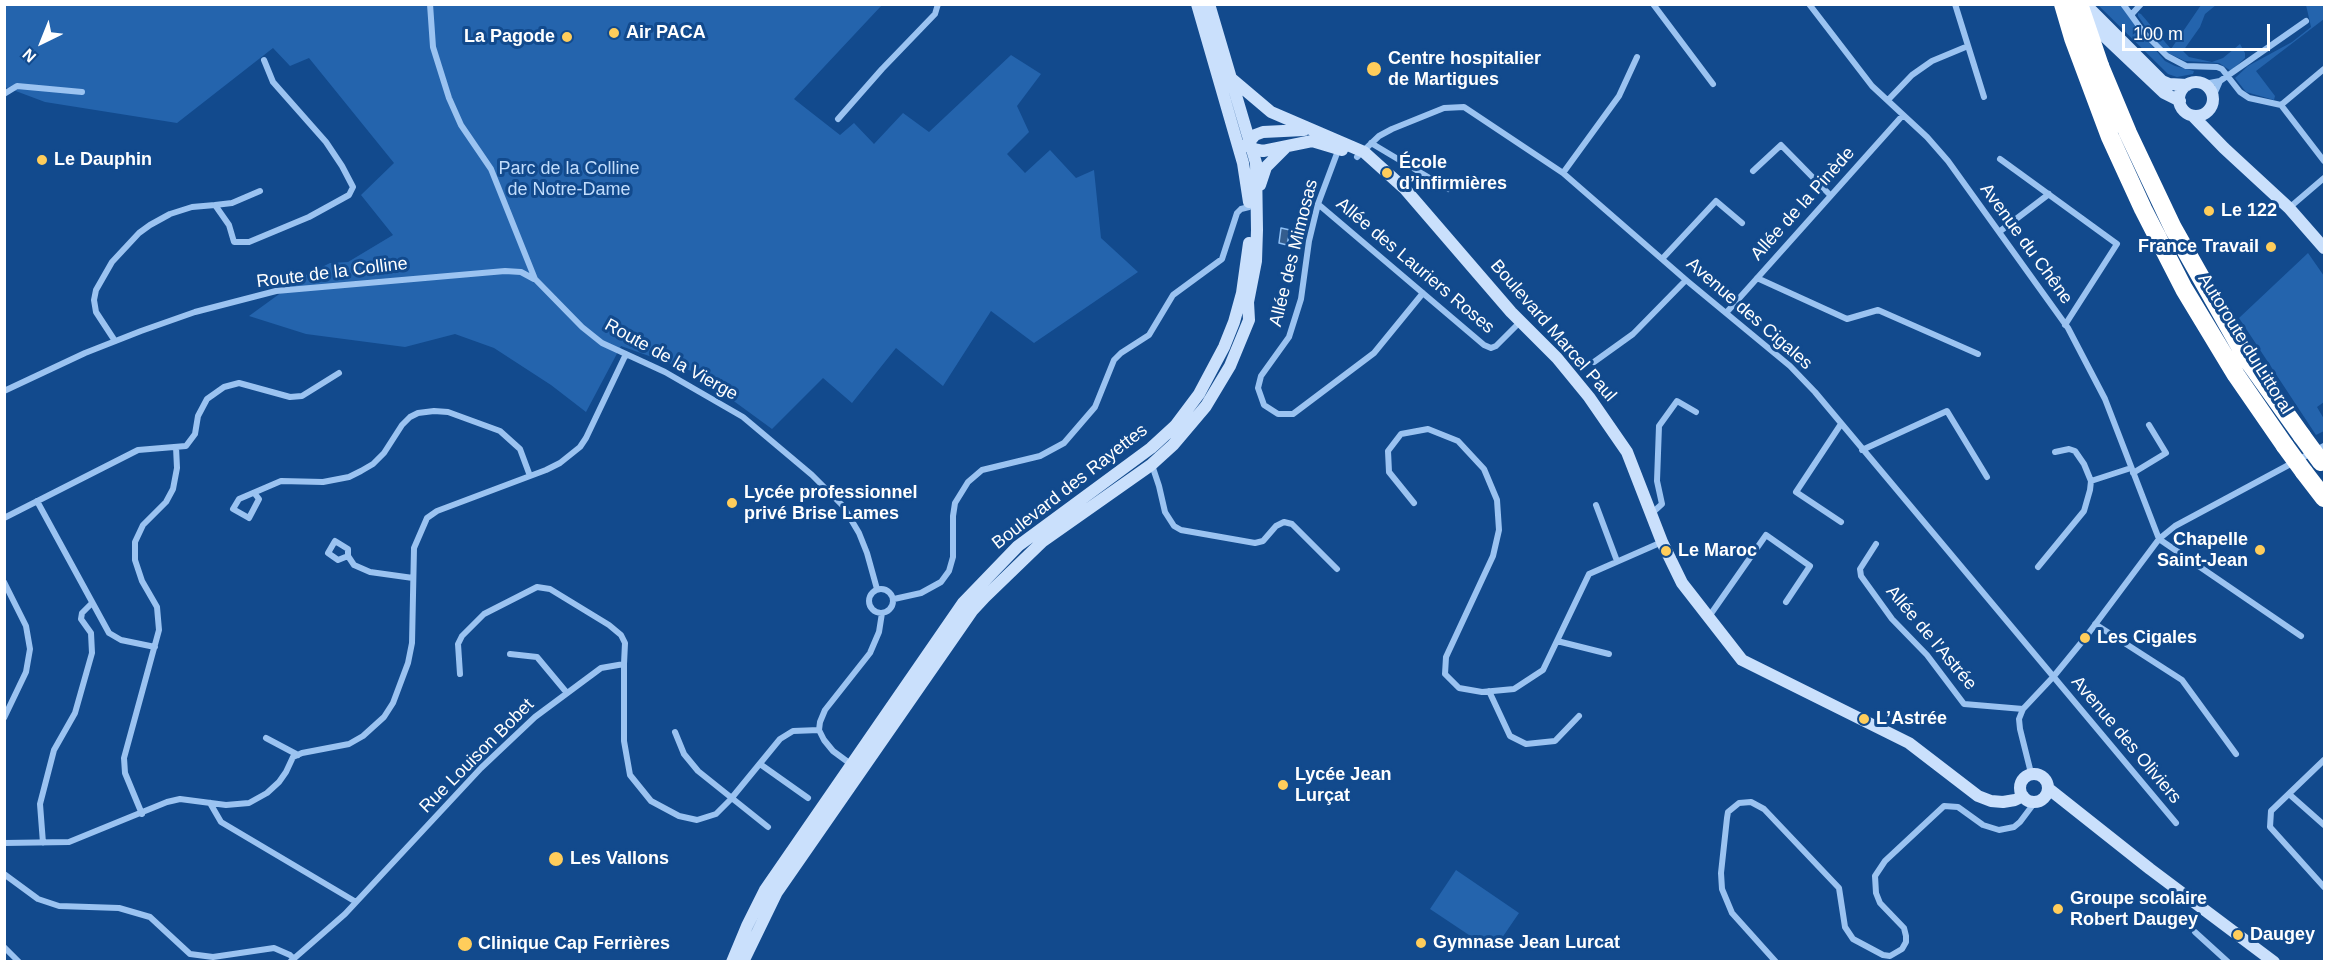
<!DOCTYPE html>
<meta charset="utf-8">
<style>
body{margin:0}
#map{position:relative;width:2329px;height:966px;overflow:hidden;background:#124a8d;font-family:Arial,sans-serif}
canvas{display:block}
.frame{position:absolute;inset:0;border:6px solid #fff;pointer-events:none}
.north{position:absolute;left:12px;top:12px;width:60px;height:60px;-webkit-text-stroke:4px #124a8d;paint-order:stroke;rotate:223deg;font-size:16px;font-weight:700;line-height:24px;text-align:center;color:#fff}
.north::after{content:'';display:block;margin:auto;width:21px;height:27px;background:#fff;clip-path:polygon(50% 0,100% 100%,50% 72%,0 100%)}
.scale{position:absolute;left:2122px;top:24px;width:148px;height:27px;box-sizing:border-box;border:3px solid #fff;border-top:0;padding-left:8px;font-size:18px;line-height:21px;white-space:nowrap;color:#fff;-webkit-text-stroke:4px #124a8d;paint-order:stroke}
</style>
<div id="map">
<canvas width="2329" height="966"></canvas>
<div class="frame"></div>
<div class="north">N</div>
<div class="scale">100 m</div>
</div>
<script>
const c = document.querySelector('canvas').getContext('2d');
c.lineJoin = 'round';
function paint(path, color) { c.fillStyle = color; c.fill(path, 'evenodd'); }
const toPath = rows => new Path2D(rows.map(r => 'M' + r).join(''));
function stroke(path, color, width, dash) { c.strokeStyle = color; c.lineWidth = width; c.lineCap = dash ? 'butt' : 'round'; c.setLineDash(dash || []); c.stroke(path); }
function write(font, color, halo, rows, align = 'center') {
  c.font = font + ' Arial,sans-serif'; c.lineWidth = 6; c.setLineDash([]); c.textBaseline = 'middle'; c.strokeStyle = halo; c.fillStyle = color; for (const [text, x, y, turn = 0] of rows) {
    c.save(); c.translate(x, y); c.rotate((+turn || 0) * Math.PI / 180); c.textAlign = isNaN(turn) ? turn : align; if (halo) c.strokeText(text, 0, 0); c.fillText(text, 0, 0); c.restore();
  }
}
paint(toPath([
 [4,5,882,5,794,99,840,135,854,123,874,144,903,113,929,132,1011,55,1041,74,1017,106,1029,132,1007,154,1025,173,1050,150,1076,178,1094,170,1101,238,1138,272,1034,343,991,311,943,386,896,348,852,403,823,378,772,429,694,372,621,346,586,412,551,385,494,348,455,334,405,347,306,334,249,316,304,276,330,263,348,262,393,235,361,195,394,163,309,58,290,66,273,48,177,123,45,102,5,87],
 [2098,5,2121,5,2141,33,2165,61,2175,66,2194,71,2193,74,2177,77,2168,74],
 [2201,5,2216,5,2205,14,2200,27,2183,51,2189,57,2212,62,2223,58,2240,44,2245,53,2245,58,2231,71,2219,63,2185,61,2168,53,2156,42,2138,16,2138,13,2141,14,2171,49],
 [2306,5,2324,5,2324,19,2256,71,2275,96,2274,100,2246,92,2235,78,2248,66,2292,42,2311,27],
 [2308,253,2324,276,2324,402,2317,407,2324,419,2324,431,2316,435,2239,318],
 [1456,870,1519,913,1493,951,1430,909]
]), '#2464ad');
const water = toPath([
 [1281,228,1290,230,1287,245,1279,243,1281,228]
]);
paint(water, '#345d8e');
stroke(water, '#8dbff5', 1.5);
stroke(toPath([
 [430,4,433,47,449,98,461,125,491,169,535,279,582,327,602,343,665,372,743,417,812,475,843,506,859,533,867,553,877,589],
 [1653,4,1713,84],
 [1809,4,1872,86,1927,137,1948,161,2068,328,2105,399,2159,539,2301,636],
 [1955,4,1984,97],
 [2123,4,2131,15],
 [2141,4,2131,15,2144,33,2167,56,2186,66,2217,67,2222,69,2240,92,2249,98,2281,105],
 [2324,69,2281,105,2324,161],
 [2204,84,2220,81,2306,21],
 [4,94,17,86,82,92],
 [2213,97,2220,81],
 [1888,100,1912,75,1932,61,1968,46],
 [838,119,882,69,935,14,938,4],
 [1371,143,1448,189],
 [1339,148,1318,204,1309,241,1301,299,1289,337,1261,376,1258,388,1264,405,1278,414,1293,414,1374,353,1423,293],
 [1357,157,1379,136,1392,129,1444,108,1464,107,1563,173,1686,280,1790,366,1815,392,2176,823],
 [2000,159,2117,244,2065,325],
 [1753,171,1781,145,1830,195],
 [1563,173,1619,96,1637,57],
 [1318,204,1484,345,1491,348,1496,346,1520,322],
 [215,205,232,203,260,191],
 [2289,208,2324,178],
 [1999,232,2049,194],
 [1662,259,1716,201,1742,223],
 [1757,278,1847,319,1878,310,1978,354],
 [1726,313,1903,115],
 [115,341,96,312,94,300,96,290,112,262,139,233,150,225,170,214,192,207,215,205,229,225,234,242,249,242,309,217,349,195,353,187,342,166,326,142,273,82,264,60],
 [1594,362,1633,334,1686,280],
 [4,391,85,353,141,331,195,312,276,291,505,271,521,272,534,279],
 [1841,424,1796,492,1841,522],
 [1862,450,1947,411,1987,477],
 [1152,465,1159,486,1165,512,1174,526,1181,530,1255,543,1263,541,1276,526,1284,522,1292,524,1337,569],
 [2133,473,2166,453,2149,425],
 [2091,481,2131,468],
 [255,494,259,499,249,518,233,509,239,499,281,481,323,482,349,477,361,471,373,464,384,453,402,425,410,417,418,413,434,411,448,412,500,431,520,449,530,476],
 [37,501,109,633,121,640,155,647],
 [1414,503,1389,472,1388,451,1401,434,1428,429,1458,441,1484,469,1497,500,1499,530,1493,556,1446,657,1445,674,1459,688,1482,692,1514,689,1543,670,1589,574,1662,542],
 [1596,505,1617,561],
 [1651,514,1662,504,1657,481,1659,426,1677,401,1696,412],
 [4,518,138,450,186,446,195,434,198,416,207,399,224,387,239,383,290,397,302,396,339,373],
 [1876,544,1860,569,1861,576,1892,619,1927,655,1964,704,2023,709],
 [348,556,338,560,328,553,335,541,348,549,348,556,354,565,370,572,413,578],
 [2038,567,2084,511,2090,490,2091,481,2084,464,2075,451,2069,449,2055,452],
 [4,582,26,626,30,649,26,672,4,718],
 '869 601a12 12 0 1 1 24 0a12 12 0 1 1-24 0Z',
 [894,599,921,593,941,582,949,571,953,557,953,516,955,503,968,482,982,470,1040,456,1064,443,1095,407,1114,360,1121,353,1149,335,1173,295,1222,259,1237,213,1241,209,1249,207],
 [1708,618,1766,535,1810,566,1786,602],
 [2095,624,2182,680,2236,754],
 [1557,641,1609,654],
 [510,654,537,657,567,693],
 [460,674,458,644,462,636,484,614,537,587,550,589,609,625,621,635,625,643,624,664],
 [1489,691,1510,736,1526,744,1555,741,1579,716],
 [675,732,684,754,698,771,768,827],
 [266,738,298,755],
 [2324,760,2271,811,2270,827,2324,887],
 [760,764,808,798],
 [852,765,833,751,824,740,819,730,820,722,825,710,870,653,879,632,882,613],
 [2031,773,2020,729,2019,719,2023,709,2054,676,2085,638,2159,539,2175,526,2324,446],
 [2289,794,2324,825],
 [210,803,221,822,356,902],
 [142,814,125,773,124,758,159,630,157,607,142,581,135,560,135,542,143,525,166,502,173,489,177,468,176,447],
 [4,843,69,842,167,802,180,799,226,805,249,803,267,793,279,782,286,772,293,757,302,753,349,744,363,736,384,717,393,703,408,663,412,643,414,548,427,518,437,511,546,470,560,463,580,447,586,438,626,354],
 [43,843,40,804,54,750,75,713,92,653,91,633,81,619,82,613,92,603],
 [4,874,38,899,59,906,119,908,150,917,190,954,213,957,274,948,290,955,293,958],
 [2195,932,2228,962],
 [4,947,19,962],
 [290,962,345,914,481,768,535,717,601,668,624,664,624,741,630,775,651,801,679,816,697,820,716,814,730,800,780,739,793,731,819,730],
 [1776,962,1732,913,1722,889,1721,873,1727,818,1728,812,1739,803,1751,802,1764,809,1839,888,1845,927,1853,939,1883,955,1890,956,1902,949,1906,942,1906,936,1904,928,1880,903,1876,893,1875,876,1885,861,1944,806,1958,807,1983,825,1999,830,2014,827,2020,822,2035,802]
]), '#9bc3f1', 6);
stroke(toPath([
 [1197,4,1243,163,1249,202],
 [2085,4,2162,81,2169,84,2187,85],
 [2087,20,2164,93,2180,101],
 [1232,79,1271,112,1364,152,1405,189,1511,312,1557,358,1589,397,1627,452,1662,542,1682,583,1742,660,1909,743,1978,796,1991,801,2003,802,2015,800,2023,796],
 '2179 99a17 17 0 1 1 34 0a17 17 0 1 1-34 0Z',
 [2193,116,2224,148,2289,208,2324,248],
 [1247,144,1253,149,1263,151,1312,141,1342,150],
 [1246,146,1255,135,1263,132,1304,130],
 [1260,185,1266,167,1287,146],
 '2020 788a14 14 0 1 1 28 0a14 14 0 1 1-28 0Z',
 [2049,789,2150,869,2274,962],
 [732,962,747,926,765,890,963,603,1018,546,1151,448,1175,426,1199,394,1224,347,1234,322,1242,293,1249,243],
 [743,962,777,892,972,611,985,597,1043,541,1151,465,1173,445,1206,406,1230,366,1249,320,1248,302,1256,261,1257,230,1256,163,1209,4]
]), '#cae0fc', 12);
stroke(toPath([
 [2063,4,2073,38,2110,137,2143,209,2184,289,2236,375,2285,446],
 [2100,66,2128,133,2173,228,2247,359,2302,436],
 [2304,472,2324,498]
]), '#fff', 18);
stroke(toPath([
 [2079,4,2100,66],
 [2302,436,2321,462],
 [2285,446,2304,472]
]), '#fff', 18);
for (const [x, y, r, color] of [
 [614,33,6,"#ffcd5b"],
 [567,37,6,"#ffcd5b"],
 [1374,69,8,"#ffcd5b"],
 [42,160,6,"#ffcd5b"],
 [1387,173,6,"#ffcd5b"],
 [2209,211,6,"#ffcd5b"],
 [2271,247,6,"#ffcd5b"],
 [732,503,6,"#ffcd5b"],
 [2260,550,6,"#ffcd5b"],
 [1666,551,6,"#ffcd5b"],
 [2085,638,6,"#ffcd5b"],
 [1864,719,6,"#ffcd5b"],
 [1283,785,6,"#ffcd5b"],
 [556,859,8,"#ffcd5b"],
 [2058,909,6,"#ffcd5b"],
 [2238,935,6,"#ffcd5b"],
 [1421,943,6,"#ffcd5b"],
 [465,944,8,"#ffcd5b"]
]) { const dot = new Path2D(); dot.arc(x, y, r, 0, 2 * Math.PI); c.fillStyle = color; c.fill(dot); stroke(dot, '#124a8d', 2); }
write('bold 18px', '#fff', '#124a8d', [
 ["Air PACA",626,33],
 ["La Pagode",555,37,"right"],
 ["Centre hospitalier",1388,59],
 ["de Martigues",1388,80],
 ["Le Dauphin",54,160],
 ["École",1399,163],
 ["d’infirmières",1399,184],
 ["Le 122",2221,211],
 ["France Travail",2259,247,"right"],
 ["Lycée professionnel",744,493],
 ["privé Brise Lames",744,514],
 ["Chapelle",2248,540,"right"],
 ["Saint-Jean",2248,561,"right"],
 ["Le Maroc",1678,551],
 ["Les Cigales",2097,638],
 ["L’Astrée",1876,719],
 ["Lycée Jean",1295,775],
 ["Lurçat",1295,796],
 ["Les Vallons",570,859],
 ["Groupe scolaire",2070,899],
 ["Robert Daugey",2070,920],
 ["Daugey",2250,935],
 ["Gymnase Jean Lurcat",1433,943],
 ["Clinique Cap Ferrières",478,944]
], 'left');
write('18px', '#c2ddfc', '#124a8d', [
 ["Parc de la Colline",569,169],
 ["de Notre-Dame",569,190]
]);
write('18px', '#fff', '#124a8d', [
 ["Allée de la Pinède",1803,204,-48],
 ["Avenue du Chêne",2026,244,54],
 ["Allée des Mimosas",1294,253,-76],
 ["Allée des Lauriers Roses",1415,266,40],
 ["Route de la Colline",332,273,-7],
 ["Avenue des Cigales",1749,314,41],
 ["Boulevard Marcel Paul",1553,331,49],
 ["Autoroute du Littoral",2245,344,58],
 ["Route de la Vierge",671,360,29],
 ["Boulevard des Rayettes",1070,487,-38],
 ["Allée de l'Astrée",1931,638,50],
 ["Avenue des Oliviers",2126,740,50],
 ["Rue Louison Bobet",477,756,-45]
]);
</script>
